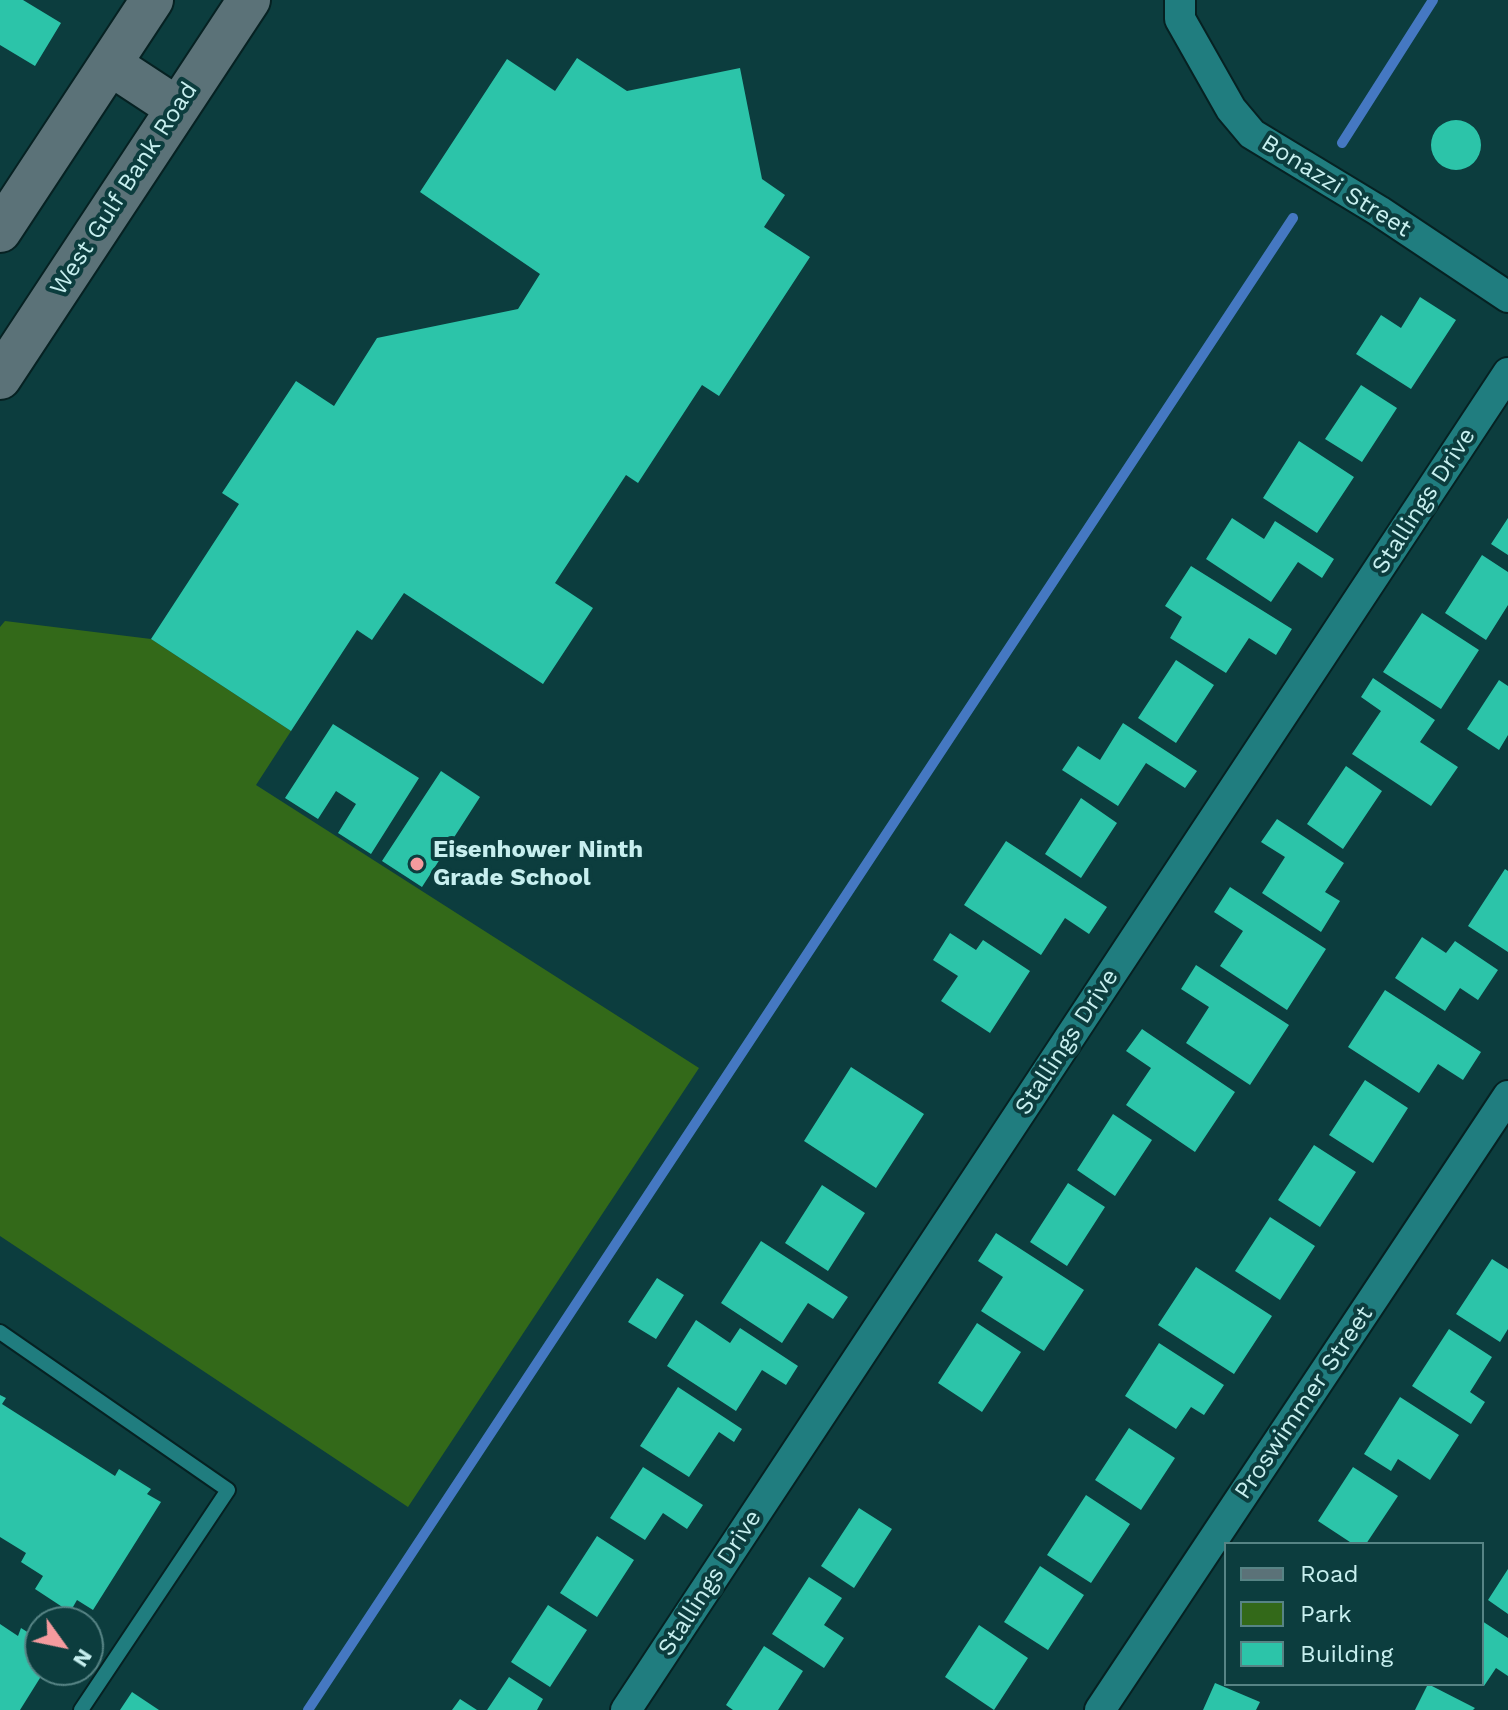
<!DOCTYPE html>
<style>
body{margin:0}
#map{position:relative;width:1508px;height:1710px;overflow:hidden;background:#0c3d3e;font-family:"Work Sans",sans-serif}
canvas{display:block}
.legend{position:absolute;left:1224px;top:1542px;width:260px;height:144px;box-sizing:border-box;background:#0c3d3e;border:2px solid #578485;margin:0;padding:10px 14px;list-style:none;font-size:24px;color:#c7efef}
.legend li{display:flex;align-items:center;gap:16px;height:40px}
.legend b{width:40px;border:2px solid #578485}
.north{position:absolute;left:24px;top:1606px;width:80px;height:80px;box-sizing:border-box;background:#0c3d3e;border:2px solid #578485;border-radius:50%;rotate:123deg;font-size:22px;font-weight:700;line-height:32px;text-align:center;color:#c7efef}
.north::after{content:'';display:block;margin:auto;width:28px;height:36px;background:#f59b9e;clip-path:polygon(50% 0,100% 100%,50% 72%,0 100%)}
</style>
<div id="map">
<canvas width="1508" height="1710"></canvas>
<ul class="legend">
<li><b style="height:10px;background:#5b7278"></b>Road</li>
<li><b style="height:22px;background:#336919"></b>Park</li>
<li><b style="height:22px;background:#2cc4a9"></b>Building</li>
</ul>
<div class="north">N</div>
</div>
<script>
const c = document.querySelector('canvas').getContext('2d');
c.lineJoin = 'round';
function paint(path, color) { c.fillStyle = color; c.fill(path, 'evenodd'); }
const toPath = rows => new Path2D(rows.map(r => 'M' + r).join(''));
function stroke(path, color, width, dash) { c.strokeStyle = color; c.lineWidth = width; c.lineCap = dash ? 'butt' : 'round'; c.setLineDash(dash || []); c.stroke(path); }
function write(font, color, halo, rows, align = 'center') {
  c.font = font + ' "Work Sans",sans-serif'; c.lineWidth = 8; c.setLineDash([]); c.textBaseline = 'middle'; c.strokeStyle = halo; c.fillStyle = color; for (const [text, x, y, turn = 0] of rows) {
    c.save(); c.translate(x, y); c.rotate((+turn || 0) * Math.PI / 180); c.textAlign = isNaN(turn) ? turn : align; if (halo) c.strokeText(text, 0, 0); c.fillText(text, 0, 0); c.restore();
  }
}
paint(toPath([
 [5,621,151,639,291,731,256,785,699,1068,408,1507,0,1236,0,627]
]), '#336919');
stroke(toPath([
 [1342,143,1433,0],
 [308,1710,1293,218]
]), '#4578c2', 10);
paint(toPath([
 [0,0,23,0,61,23,35,66,0,45],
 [577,58,627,91,740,68,762,179,785,195,764,227,810,257,719,396,702,385,638,483,626,475,555,583,593,608,543,684,404,593,372,640,357,630,291,731,151,639,239,504,222,493,296,381,334,406,377,338,518,309,540,274,420,192,507,59,555,91],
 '1431 145a25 25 0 1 1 50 0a25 25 0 1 1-50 0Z',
 [1420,297,1456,320,1411,389,1356,354,1381,315,1401,328],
 [1361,385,1397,408,1362,462,1325,439],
 [1299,441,1354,477,1317,533,1263,498],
 [1232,518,1264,539,1275,521,1334,559,1322,578,1298,562,1271,602,1206,559],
 [1508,518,1508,555,1491,544],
 [1482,555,1508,572,1508,605,1486,640,1445,613],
 [1191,566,1292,629,1276,655,1249,638,1226,673,1170,638,1182,617,1165,606],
 [1422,613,1479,650,1441,709,1383,672],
 [1176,660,1214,685,1176,743,1138,718],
 [1373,678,1435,720,1420,742,1458,767,1431,806,1352,754,1381,711,1361,697],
 [1499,680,1508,686,1508,735,1499,750,1467,729],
 [1123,723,1197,771,1185,788,1146,763,1118,806,1062,770,1078,746,1100,760],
 [333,724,419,778,371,854,338,833,356,804,336,791,318,819,285,798],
 [1346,766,1382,791,1343,849,1307,824],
 [441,771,480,797,422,887,382,861],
 [1081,798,1117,823,1081,878,1045,854],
 [1277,819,1344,863,1325,892,1340,901,1321,932,1262,893,1285,857,1261,842],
 [1006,841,1107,907,1089,934,1065,918,1041,955,964,905],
 [1505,869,1508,871,1508,952,1468,926],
 [1230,887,1326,949,1287,1010,1220,966,1243,931,1214,912],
 [950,933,976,950,983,940,1030,971,990,1033,941,1001,958,976,933,960],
 [1422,937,1446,953,1455,941,1498,970,1478,1000,1460,988,1445,1011,1395,978],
 [1196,965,1289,1025,1250,1085,1186,1043,1209,1007,1181,989],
 [1385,990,1481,1052,1463,1080,1438,1064,1419,1093,1348,1047],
 [1142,1029,1235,1092,1195,1152,1126,1105,1151,1068,1126,1051],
 [851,1067,924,1114,876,1188,804,1141],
 [1365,1080,1408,1108,1373,1163,1329,1135],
 [1113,1114,1152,1140,1115,1196,1077,1170],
 [1314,1145,1356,1172,1320,1227,1278,1200],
 [1068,1183,1105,1207,1067,1266,1030,1242],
 [822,1185,865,1213,828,1271,785,1243],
 [1270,1217,1315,1246,1280,1300,1235,1271],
 [996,1233,1084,1290,1044,1351,981,1311,1003,1277,978,1261],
 [761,1241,848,1297,833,1319,808,1303,782,1343,721,1303],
 [1492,1259,1508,1269,1508,1329,1500,1342,1456,1314],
 [1196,1267,1272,1316,1234,1374,1158,1325],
 [657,1278,684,1295,656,1339,628,1322],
 [696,1320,730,1343,740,1328,798,1366,786,1385,762,1370,736,1411,667,1366],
 [977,1323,1021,1352,982,1412,938,1383],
 [1449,1329,1492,1357,1470,1392,1485,1402,1471,1424,1412,1386],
 [1159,1343,1224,1385,1204,1415,1191,1407,1176,1429,1125,1396],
 [678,1387,742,1429,734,1442,719,1432,689,1477,640,1446],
 [0,1395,6,1398,2,1404,115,1476,119,1469,151,1489,147,1494,161,1502,93,1610,77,1600,70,1612,35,1589,43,1576,21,1562,26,1553,0,1537],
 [1400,1397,1459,1435,1430,1480,1398,1459,1391,1471,1364,1454],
 [1129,1428,1175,1458,1141,1510,1095,1480],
 [643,1467,703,1505,687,1529,663,1513,645,1540,610,1518],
 [1353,1467,1398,1496,1366,1544,1353,1544,1318,1521],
 [1086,1495,1130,1524,1091,1583,1047,1555],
 [859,1508,892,1529,854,1588,821,1566],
 [597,1536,634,1560,597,1617,560,1593],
 [1040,1566,1084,1595,1048,1650,1004,1622],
 [1508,1569,1508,1614,1488,1600],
 [809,1577,842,1598,824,1625,844,1638,824,1668,772,1634],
 [548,1605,587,1630,550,1687,511,1662],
 [1482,1621,1508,1638,1508,1676,1496,1668,1484,1686,1482,1684],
 [0,1624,18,1636,21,1628,40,1640,40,1670,45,1670,20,1710,0,1710],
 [979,1625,1028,1658,994,1710,945,1677],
 [764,1646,803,1671,778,1710,733,1710,726,1705],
 [509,1677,543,1699,537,1710,487,1710],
 [1215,1683,1260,1702,1256,1710,1203,1710],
 [1428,1684,1475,1708,1473,1710,1415,1710],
 [132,1692,159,1710,120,1710],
 [460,1699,477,1710,452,1710]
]), '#2cc4a9');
const service = toPath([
 [0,1332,228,1490,81,1710]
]);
const minor = toPath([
 [1180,0,1180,19,1231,109,1252,134,1379,211,1508,297],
 [626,1710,1508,373],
 [1100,1710,1508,1096]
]);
const secondary = toPath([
 [110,64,177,108],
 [0,231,152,0],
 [0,378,249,0]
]);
stroke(service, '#062122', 18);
stroke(minor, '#062122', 34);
stroke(secondary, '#062122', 46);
stroke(service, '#207d7f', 14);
stroke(minor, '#207d7f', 30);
stroke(secondary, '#5b7278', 42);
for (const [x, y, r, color] of [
 [417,864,8,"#f59b9e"]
]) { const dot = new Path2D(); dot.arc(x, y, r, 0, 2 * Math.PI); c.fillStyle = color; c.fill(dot); stroke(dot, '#0c3d3e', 3); }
write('24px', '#c7efef', '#0c3d3e', [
 ["Bonazzi Street",1336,186,32],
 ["West Gulf Bank Road",124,189,-57],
 ["Stallings Drive",1424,501,-57],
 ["Stallings Drive",1067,1042,-57],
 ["Proswimmer Street",1304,1403,-56],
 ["Stallings Drive",710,1583,-57]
]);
write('bold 24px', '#c7efef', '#0c3d3e', [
 ["Eisenhower Ninth",433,850],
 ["Grade School",433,878]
], 'left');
</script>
